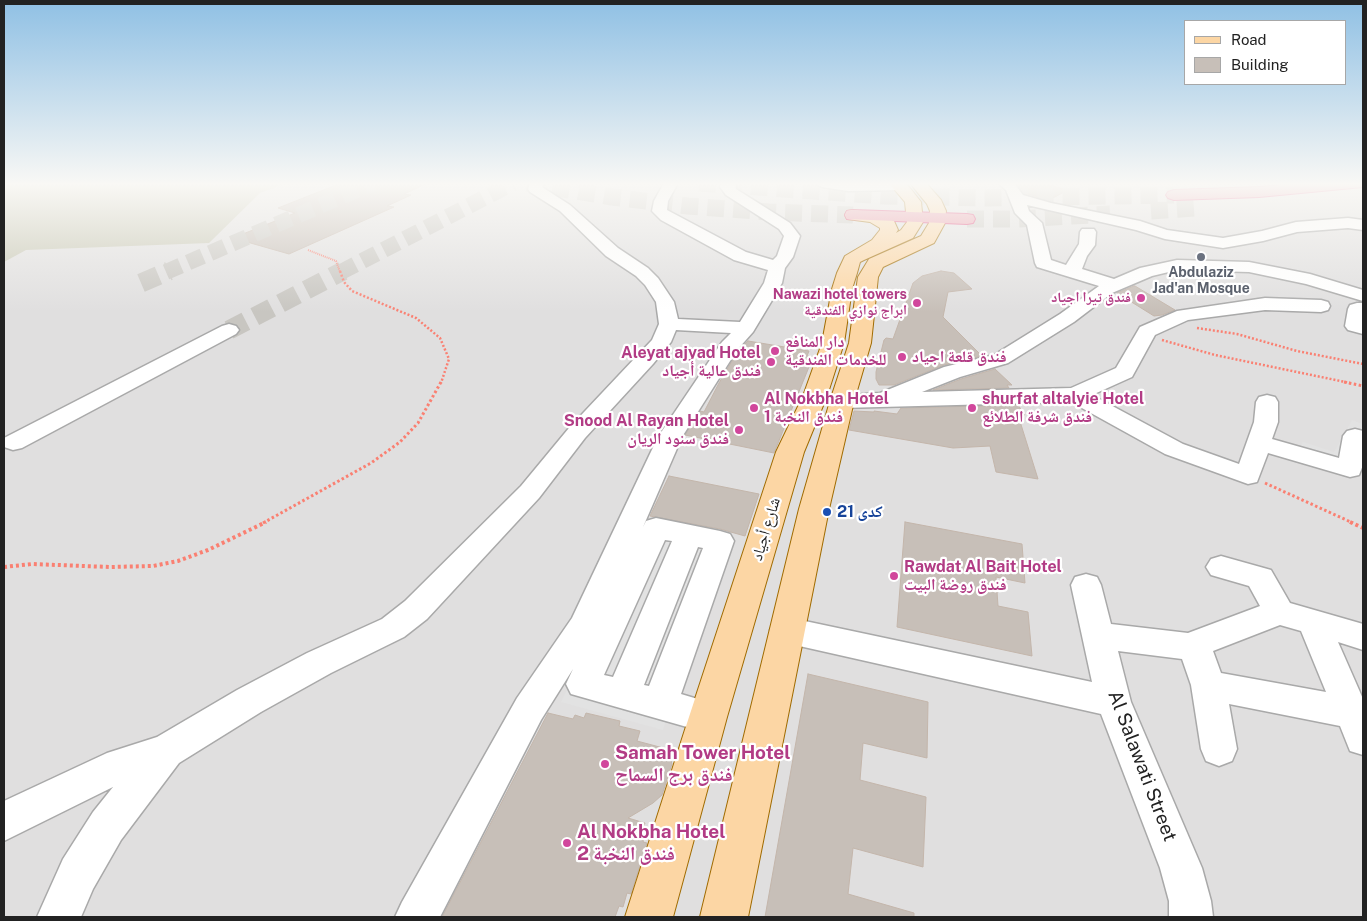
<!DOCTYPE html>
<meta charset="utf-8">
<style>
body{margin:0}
#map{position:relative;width:1367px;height:921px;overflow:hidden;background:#f2efe9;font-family:"Public Sans",sans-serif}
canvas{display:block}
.frame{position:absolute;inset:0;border:5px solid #222;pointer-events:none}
.legend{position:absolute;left:1184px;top:20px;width:162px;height:65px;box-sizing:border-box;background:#fff;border:1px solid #a7a7a7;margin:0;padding:6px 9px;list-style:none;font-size:15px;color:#222}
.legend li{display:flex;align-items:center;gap:10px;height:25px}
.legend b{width:25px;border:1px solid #a7a7a7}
</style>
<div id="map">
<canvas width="1367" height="921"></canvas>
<div class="frame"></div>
<ul class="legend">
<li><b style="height:6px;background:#fcd6a4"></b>Road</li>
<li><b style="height:14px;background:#c7bfb8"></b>Building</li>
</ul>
</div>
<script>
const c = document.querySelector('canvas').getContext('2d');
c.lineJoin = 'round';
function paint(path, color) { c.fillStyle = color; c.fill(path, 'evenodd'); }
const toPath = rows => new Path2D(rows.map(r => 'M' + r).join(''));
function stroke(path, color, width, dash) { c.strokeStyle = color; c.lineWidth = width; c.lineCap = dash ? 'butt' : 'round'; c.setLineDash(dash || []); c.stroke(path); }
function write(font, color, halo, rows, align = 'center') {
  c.font = font + ' "Public Sans","Noto Naskh Arabic",sans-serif'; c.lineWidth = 4.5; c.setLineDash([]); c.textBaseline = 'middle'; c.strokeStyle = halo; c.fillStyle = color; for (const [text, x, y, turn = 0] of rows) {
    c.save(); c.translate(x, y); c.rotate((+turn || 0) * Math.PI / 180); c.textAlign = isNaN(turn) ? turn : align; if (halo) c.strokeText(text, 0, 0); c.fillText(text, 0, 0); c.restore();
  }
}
paint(toPath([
 [4,183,1363,183,1363,917,4,917]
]), '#e0dfdf');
paint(toPath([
 [4,183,287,183,260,193,209,243,26,250,4,262]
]), '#c7c7b4');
paint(toPath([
 [760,183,815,183,820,185,823,195,762,185],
 [1352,420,1363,424,1363,462,1361,471,1297,449,1303,442,1334,452],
 [650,519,732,536,663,730,561,702]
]), '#e2e2e2');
const building = toPath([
 [341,183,428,183,404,194,411,195,387,206,394,207,289,254,233,238,295,213,278,208,341,183],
 [1017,183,1042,183,1068,190,1049,200,1024,193,1017,183],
 [941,271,954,273,972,289,948,292,943,317,982,356,944,365,894,385,879,385,876,379,876,372,884,340,886,338,893,339,913,283,922,276,941,271],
 [1134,286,1135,286,1175,310,1162,315,1154,316,1117,293,1134,286],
 [748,341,809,351,807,356,813,357,774,453,685,435,700,411,704,412,719,383,738,351,748,341],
 [995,369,1012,385,1007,385,1009,388,933,390,961,379,995,369],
 [1018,405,1025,415,1018,415,1038,479,996,472,990,446,953,448,849,430,854,411,874,412,874,411,897,414,901,408,1018,405],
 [669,476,759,494,745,536,720,529,650,516,669,476],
 [905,522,1022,544,1025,583,996,577,998,606,1028,612,1032,656,897,627,905,522],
 [808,674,928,702,927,758,863,743,860,780,926,797,923,867,853,848,848,894,914,913,914,917,765,917,808,674],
 [548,713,573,719,575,715,584,718,586,713,620,721,619,726,640,731,637,741,667,749,672,764,662,795,653,803,628,818,645,823,643,828,647,830,643,842,647,843,631,894,627,893,623,907,619,906,615,917,442,917,548,713]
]);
paint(building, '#c7bfb8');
stroke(building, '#c4b6ab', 1);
stroke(toPath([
 [166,272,373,183],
 [341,272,513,183]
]), '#c8c6c1', 16, [16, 8]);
stroke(toPath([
 [141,283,169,271],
 [229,330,343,271]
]), '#c8c6c1', 19, [19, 10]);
stroke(toPath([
 [527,183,612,197,688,206,769,212,853,215]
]), '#c8c6c1', 17, [17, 9]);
stroke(toPath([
 [699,183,884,196,983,198,1174,195],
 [1151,211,1196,208],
 [967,219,1018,219,1110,214]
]), '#c8c6c1', 17, [17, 9]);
const minor = toPath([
 [530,183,545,183,542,187,570,205,618,248,648,268,658,278,674,302,678,319,740,322,764,283,768,270,734,260,661,220,652,211,654,201,664,183,678,183,668,201,667,210,746,252,773,260,777,256,784,236,779,229,726,195,720,187,721,183,735,183,736,189,790,223,800,236,793,257,785,268,782,283,771,302,753,332,737,350,682,437,643,527,646,521,656,518,720,531,730,534,734,541,681,694,721,706,726,717,721,728,708,733,571,694,566,684,573,669,541,720,440,917,395,917,402,902,517,698,572,618,658,437,722,342,731,333,676,330,671,342,653,364,585,438,539,498,427,619,404,637,331,673,261,712,179,763,121,840,93,889,81,917,37,917,63,859,93,812,113,787,4,841,4,801,107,753,157,737,237,690,307,653,382,619,405,601,521,486,569,428,652,340,659,324,656,302,645,285,636,276,606,256,560,211,530,192,528,189,530,183],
 [665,540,672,541,613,677,604,675,665,540],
 [698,547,703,548,649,686,644,685,698,547],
 [815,183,905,183,907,186,900,190,848,191,822,187,815,183],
 [998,183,1014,183,1023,195,1051,203,1140,221,1167,230,1223,238,1262,231,1296,222,1348,218,1363,220,1363,230,1348,228,1297,232,1263,241,1223,248,1165,239,1136,230,1027,205,1029,211,1042,223,1051,260,1066,265,1079,244,1080,232,1082,229,1094,229,1096,232,1095,245,1087,256,1082,269,1114,279,1140,268,1177,260,1249,262,1310,274,1363,290,1363,301,1306,284,1249,272,1177,270,1152,276,1112,293,1074,322,1008,363,960,377,922,392,1071,388,1116,368,1140,327,1177,311,1265,298,1321,300,1328,302,1330,306,1328,310,1321,312,1265,310,1188,320,1155,335,1132,377,1092,395,1183,444,1239,464,1254,422,1256,402,1259,397,1267,395,1275,397,1278,402,1278,422,1272,439,1339,458,1343,436,1347,431,1355,429,1363,431,1363,465,1359,475,1350,477,1268,453,1257,482,1248,484,1165,454,1071,402,842,408,834,406,831,401,834,396,880,393,944,367,994,355,1060,314,1099,286,1037,267,1035,263,1027,225,1015,213,1006,190,998,183],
 [1357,303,1363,303,1363,334,1348,330,1345,326,1348,309,1350,305,1357,303],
 [229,324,236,326,239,330,236,334,22,448,13,450,4,447,4,438,222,326,229,324],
 [1221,556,1271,570,1290,603,1363,624,1363,650,1338,642,1363,699,1363,755,1350,751,1340,726,1229,704,1237,749,1232,761,1219,766,1206,761,1201,749,1191,685,1182,659,1118,651,1131,702,1202,868,1211,901,1213,917,1169,917,1169,901,1160,868,1101,714,786,643,775,639,770,630,775,621,786,617,1092,682,1071,585,1075,577,1086,574,1097,577,1101,585,1111,624,1188,633,1260,606,1249,586,1211,575,1206,567,1211,559,1221,556],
 [1280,625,1301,631,1326,692,1221,673,1213,651,1280,625]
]);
const major = toPath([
 [889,183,905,183,910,188,921,202,923,222,913,238,864,260,860,262,857,273,852,289,844,343,827,396,804,452,727,717,673,917,625,917,689,717,776,452,803,396,822,343,832,289,837,273,845,256,872,240,880,230,880,228,870,222,847,219,845,215,847,211,853,210,880,214,894,221,898,230,896,233,901,230,907,222,905,202,889,183],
 [910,183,926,183,941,200,946,211,945,223,934,243,883,267,878,277,871,343,854,401,829,509,748,917,700,917,799,509,830,401,849,343,858,277,869,259,921,236,929,223,930,211,927,204,910,183]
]);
const highway = toPath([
 [1306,183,1363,183,1363,187,1259,197,1174,200,1168,198,1166,195,1168,192,1174,190,1259,187,1306,183],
 [853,210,967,214,973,215,975,219,973,223,967,224,847,219,845,215,847,211,853,210]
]);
stroke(minor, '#a9a9a9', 3);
stroke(major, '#a06b00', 2);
stroke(highway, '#dc2a67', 2);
stroke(toPath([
 [308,250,336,261,340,272]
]), '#fa8072', 2, [1, 1]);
stroke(toPath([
 [340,271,344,282,352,291,416,318,440,338,449,359,441,383],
 [1197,328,1237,334,1297,351,1363,364],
 [1162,340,1215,355,1350,383]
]), '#fa8072', 2.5, [2, 2]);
stroke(toPath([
 [1344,382,1363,386],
 [1265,483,1353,523],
 [263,523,371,463,400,442,418,423,441,382]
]), '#fa8072', 3, [2.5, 2.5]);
stroke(toPath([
 [1350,522,1363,528],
 [4,567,32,564,110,567,153,566,178,561,208,550,266,522]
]), '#fa8072', 4, [3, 3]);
paint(minor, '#fff');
paint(major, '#fcd6a4');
paint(highway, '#e892a2');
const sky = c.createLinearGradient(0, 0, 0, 312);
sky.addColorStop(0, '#8fc0e4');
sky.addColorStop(0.59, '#f9f8f5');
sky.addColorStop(1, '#f9f8f500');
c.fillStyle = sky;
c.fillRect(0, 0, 1367, 312);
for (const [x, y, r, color] of [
 [1201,257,5,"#6b7280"],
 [1141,298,5,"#d1479c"],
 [917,303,5,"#d1479c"],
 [775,351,5,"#d1479c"],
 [902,357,5,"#d1479c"],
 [771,362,5,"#d1479c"],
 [754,408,5,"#d1479c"],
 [972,408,5,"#d1479c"],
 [739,430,5,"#d1479c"],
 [827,512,5,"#1a4fb4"],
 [894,576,5,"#d1479c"],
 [605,764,5,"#d1479c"],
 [567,843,5,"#d1479c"]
]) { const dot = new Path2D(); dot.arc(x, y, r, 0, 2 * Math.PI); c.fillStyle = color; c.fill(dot); stroke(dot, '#fff', 2); }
write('bold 14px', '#5b616d', '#fff', [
 ["Abdulaziz",1201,273],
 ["Jad'an Mosque",1201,289]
]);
write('bold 14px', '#b23c85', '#fff', [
 ["Nawazi hotel towers",907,295],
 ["ابراج نوازي الفندقية",907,311],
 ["فندق تيرا اجياد",1131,298]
], 'right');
write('bold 16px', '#b23c85', '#fff', [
 ["دار المنافع",785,342],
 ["للخدمات الفندقية",785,360],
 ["Aleyat ajyad Hotel",761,353,"right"],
 ["فندق عالية أجياد",761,371,"right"],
 ["فندق قلعة اجياد",912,357],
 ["Al Nokbha Hotel",764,399],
 ["1 فندق النخبة",764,417],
 ["shurfat altalyie Hotel",982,399],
 ["فندق شرفة الطلائع",982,417],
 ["Snood Al Rayan Hotel",729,421,"right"],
 ["فندق سنود الريان",729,439,"right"],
 ["Rawdat Al Bait Hotel",904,567],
 ["فندق روضة البيت",904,585]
], 'left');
write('bold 16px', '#164399', '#fff', [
 ["كدى 21",837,512]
], 'left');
write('16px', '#222', '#fff', [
 ["شارع أجياد",766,529,-73]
]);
write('bold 19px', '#b23c85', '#fff', [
 ["Samah Tower Hotel",615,753],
 ["فندق برج السماح",615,775],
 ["Al Nokbha Hotel",577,832],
 ["2 فندق النخبة",577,854]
], 'left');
write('19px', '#222', '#fff', [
 ["Al Salawati Street",1142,766,69]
]);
</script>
